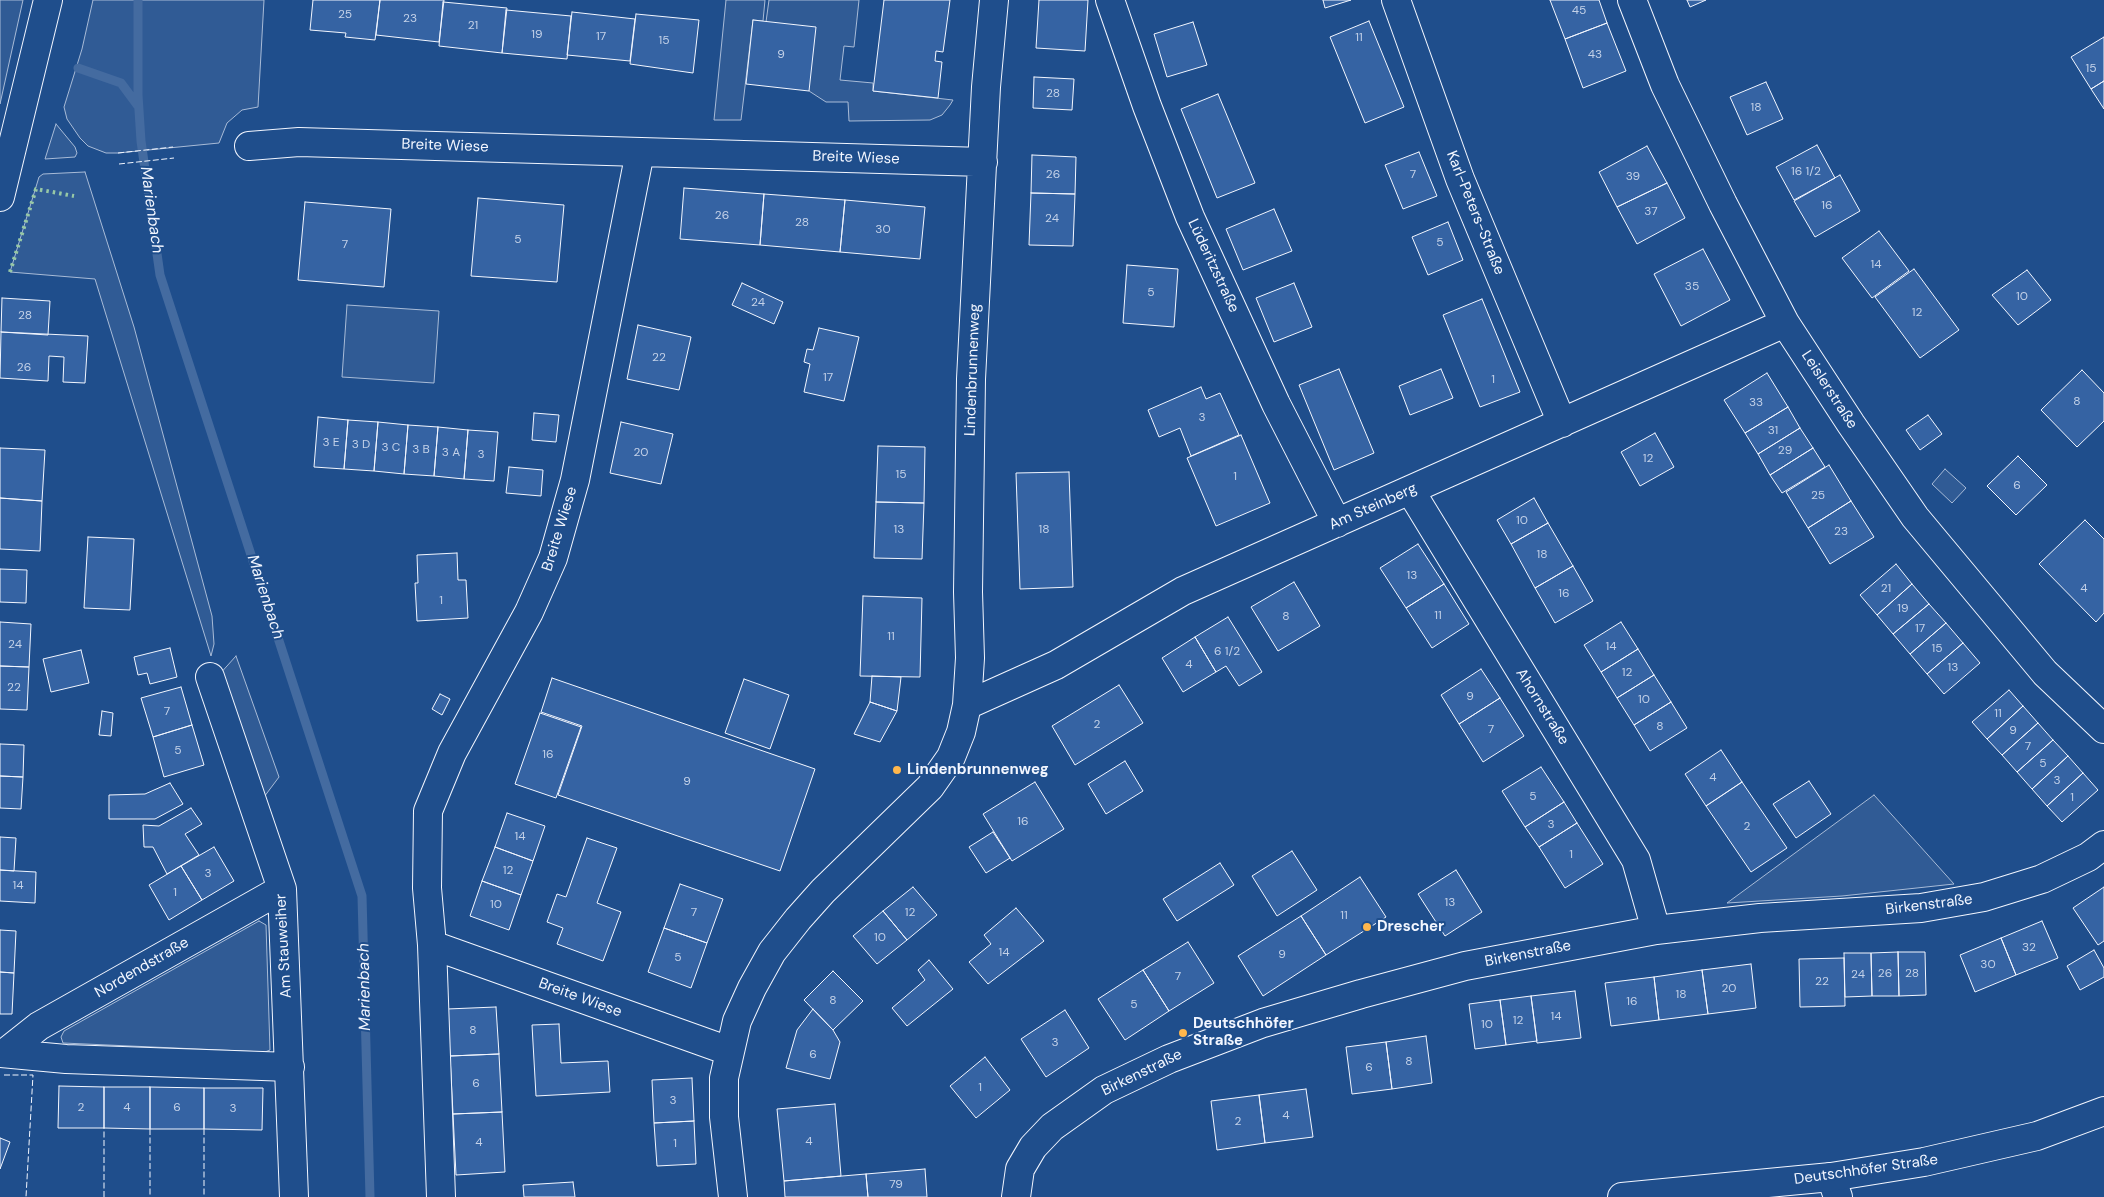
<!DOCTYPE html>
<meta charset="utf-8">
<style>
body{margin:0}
canvas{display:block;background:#1f4e8c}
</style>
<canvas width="2104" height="1197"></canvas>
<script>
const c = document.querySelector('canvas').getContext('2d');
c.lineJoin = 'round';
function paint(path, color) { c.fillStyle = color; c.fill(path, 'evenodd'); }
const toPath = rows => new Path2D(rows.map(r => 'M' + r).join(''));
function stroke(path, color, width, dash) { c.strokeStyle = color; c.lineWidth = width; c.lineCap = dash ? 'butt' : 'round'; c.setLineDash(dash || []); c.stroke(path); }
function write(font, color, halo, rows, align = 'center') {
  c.font = font + ' "DM Sans",sans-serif'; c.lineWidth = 4; c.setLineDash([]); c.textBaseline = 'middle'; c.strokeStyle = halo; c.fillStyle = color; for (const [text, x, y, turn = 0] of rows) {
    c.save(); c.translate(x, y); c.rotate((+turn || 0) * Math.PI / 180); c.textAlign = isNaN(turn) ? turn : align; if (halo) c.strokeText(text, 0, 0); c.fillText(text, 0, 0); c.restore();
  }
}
const built = toPath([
 [0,0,23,0,0,104,0,0],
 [93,0,264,0,258,107,242,110,227,123,219,143,118,153,106,153,88,146,80,138,67,119,64,107,82,49,93,0],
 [726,0,765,0,763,21,753,20,741,120,714,120,726,0],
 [769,0,859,0,854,47,844,46,840,80,873,83,873,91,953,100,950,105,942,115,930,120,849,121,848,102,826,102,809,91,766,22,769,0],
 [56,124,75,147,77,153,75,157,45,159,56,124],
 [85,172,134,327,212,616,214,644,211,656,95,279,10,272,39,177,43,174,85,172],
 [347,305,439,311,434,383,342,377,347,305],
 [1945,469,1966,488,1952,503,1932,484,1945,469],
 [236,656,279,777,264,797,218,676,236,656],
 [1874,795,1954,884,1842,896,1727,903,1874,795],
 [259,921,266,925,270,1050,265,1052,63,1043,61,1037,64,1031,259,921]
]);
paint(built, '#305b95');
stroke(built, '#a8bbd7', 1);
stroke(toPath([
 [138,0,138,95,141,141,160,275,362,896,370,1197],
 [78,68,121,83,138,106]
]), '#446ba0', 9);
const building = toPath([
 [313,0,380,0,375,40,345,37,346,33,310,30,313,0],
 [380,0,444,0,439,42,376,35,380,0],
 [884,0,950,0,943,52,936,51,935,61,942,62,938,98,873,91,884,0],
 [1039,0,1088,0,1085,51,1036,48,1039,0],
 [1323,0,1351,0,1325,8,1323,0],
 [1550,0,1599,0,1607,23,1565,39,1550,0],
 [1687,0,1706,0,1690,7,1687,0],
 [443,2,507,8,502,53,439,46,443,2],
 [506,10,571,16,567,59,502,53,506,10],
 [572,12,635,19,630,61,567,55,572,12],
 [636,14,699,20,693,73,630,64,636,14],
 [753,20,816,27,809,91,746,84,753,20],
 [1369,21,1404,107,1365,123,1330,37,1369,21],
 [1193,22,1207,65,1167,77,1154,34,1193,22],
 [1607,23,1626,71,1583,88,1565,39,1607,23],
 [2104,37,2104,81,2091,89,2071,57,2104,37],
 [1034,77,1074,79,1072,110,1033,108,1034,77],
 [2104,81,2104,109,2091,89,2104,81],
 [1766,82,1783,119,1747,135,1730,97,1766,82],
 [1218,94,1255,183,1217,198,1181,109,1218,94],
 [1817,145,1835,178,1794,200,1776,167,1817,145],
 [1647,146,1667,183,1617,207,1599,172,1647,146],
 [1419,152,1437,196,1403,209,1385,165,1419,152],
 [1032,155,1076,157,1075,194,1031,193,1032,155],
 [1840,175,1860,211,1815,237,1794,201,1840,175],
 [1667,183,1685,218,1637,244,1617,207,1667,183],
 [684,188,764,194,760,245,680,239,684,188],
 [1031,193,1075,194,1073,246,1029,245,1031,193],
 [764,194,845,200,840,252,760,245,764,194],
 [478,198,564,205,557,282,471,276,478,198],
 [845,200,925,207,920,259,840,252,845,200],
 [305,202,391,209,384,287,298,280,305,202],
 [1274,209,1292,251,1243,270,1226,229,1274,209],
 [1448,222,1463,260,1428,275,1412,237,1448,222],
 [1879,231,1909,271,1872,298,1842,258,1879,231],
 [1703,249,1730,300,1681,326,1654,274,1703,249],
 [1127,265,1178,269,1174,327,1123,323,1127,265],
 [1914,269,1959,330,1920,358,1875,297,1914,269],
 [2027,270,2051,300,2018,325,1992,295,2027,270],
 [742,283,783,302,774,324,732,305,742,283],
 [1294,283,1312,327,1274,342,1256,298,1294,283],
 [2,298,50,301,48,335,1,332,2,298],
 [1482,299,1520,392,1480,407,1443,315,1482,299],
 [638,325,691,337,679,390,627,379,638,325],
 [819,328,859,337,844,401,804,392,810,364,804,362,807,349,813,350,819,328],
 [1,332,88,336,85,383,63,382,64,357,49,356,48,381,0,378,1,332],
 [1339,369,1374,453,1334,470,1299,385,1339,369],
 [1441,369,1453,398,1410,415,1399,386,1441,369],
 [2082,370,2104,393,2104,421,2077,447,2041,410,2082,370],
 [1767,373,1788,407,1745,433,1724,400,1767,373],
 [1201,387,1206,399,1220,393,1239,435,1191,456,1180,428,1159,437,1148,410,1201,387],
 [1788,407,1800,428,1758,454,1745,433,1788,407],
 [534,413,559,415,556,442,532,440,534,413],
 [1928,415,1942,434,1920,450,1906,430,1928,415],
 [318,417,348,420,344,469,314,467,318,417],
 [348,420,378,422,374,471,344,469,348,420],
 [378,422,408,425,404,474,374,471,378,422],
 [621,422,673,434,661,484,610,473,621,422],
 [408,425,438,427,434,476,404,474,408,425],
 [438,427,468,430,464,479,434,476,438,427],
 [1800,428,1813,448,1770,475,1758,454,1800,428],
 [468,430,498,432,494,481,464,479,468,430],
 [1655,433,1674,467,1640,486,1621,452,1655,433],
 [1241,435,1270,503,1216,526,1187,458,1241,435],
 [878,446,925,447,924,503,876,502,878,446],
 [0,448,45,450,42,501,0,498,0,448],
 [1813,448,1825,467,1782,493,1770,475,1813,448],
 [2018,456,2047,485,2016,515,1987,486,2018,456],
 [1829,465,1851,501,1808,528,1786,492,1829,465],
 [509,467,543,470,541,496,506,493,509,467],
 [1069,472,1073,587,1020,589,1016,473,1069,472],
 [0,498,42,501,40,551,0,549,0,498],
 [1534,498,1548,523,1511,544,1497,520,1534,498],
 [1851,501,1874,537,1830,564,1808,528,1851,501],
 [876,502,924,503,922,559,874,558,876,502],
 [2085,520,2104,539,2104,613,2096,622,2039,564,2085,520],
 [1548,523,1573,566,1535,588,1511,544,1548,523],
 [88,537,134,539,130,610,84,608,88,537],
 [1418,544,1444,584,1406,608,1380,568,1418,544],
 [457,553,458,580,466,580,468,618,417,621,415,583,418,583,417,555,457,553],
 [1896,564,1912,584,1877,615,1860,595,1896,564],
 [1573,566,1593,601,1555,623,1535,588,1573,566],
 [0,569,27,570,26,603,0,602,0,569],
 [1294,582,1320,626,1278,651,1251,607,1294,582],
 [1444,584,1469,624,1432,648,1406,608,1444,584],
 [1912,584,1929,604,1893,634,1877,615,1912,584],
 [863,596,922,598,920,677,860,676,863,596],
 [1929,604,1946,623,1910,654,1893,634,1929,604],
 [1228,617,1262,672,1239,686,1226,666,1216,672,1195,637,1228,617],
 [0,622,31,624,29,667,0,666,0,622],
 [1621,622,1638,649,1601,672,1584,645,1621,622],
 [1946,623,1963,643,1927,674,1910,654,1946,623],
 [1195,637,1216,672,1183,692,1162,658,1195,637],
 [1963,643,1980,663,1944,694,1927,674,1963,643],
 [170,648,177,677,150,684,147,673,138,675,134,657,170,648],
 [1638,649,1654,675,1617,698,1601,672,1638,649],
 [81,650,89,683,51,692,43,659,81,650],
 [0,666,29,667,27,710,0,709,0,666],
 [1481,669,1500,698,1459,724,1441,695,1481,669],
 [1654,675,1671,702,1634,725,1617,698,1654,675],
 [872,676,901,677,897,711,870,702,872,676],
 [552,678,815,769,780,871,558,795,582,726,541,712,552,678],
 [744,679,789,695,770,749,725,733,744,679],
 [1119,685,1143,723,1075,765,1052,726,1119,685],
 [181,687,192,725,153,737,141,698,181,687],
 [2009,690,2023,706,1987,739,1972,722,2009,690],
 [440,694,450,699,442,715,432,709,440,694],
 [1500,698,1524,736,1483,762,1459,724,1500,698],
 [870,702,897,711,880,742,854,734,870,702],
 [1671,702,1687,728,1650,751,1634,725,1671,702],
 [2023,706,2038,723,2002,755,1987,739,2023,706],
 [102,711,113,713,111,736,99,735,102,711],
 [540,713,581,727,556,798,515,784,540,713],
 [2038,723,2053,740,2017,772,2002,755,2038,723],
 [192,725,204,765,164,777,153,737,192,725],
 [2053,740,2068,756,2032,789,2017,772,2053,740],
 [0,744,24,745,23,777,0,776,0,744],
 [1721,750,1742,782,1706,806,1685,774,1721,750],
 [2068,756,2083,773,2047,806,2032,789,2068,756],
 [1125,761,1143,791,1106,814,1088,784,1125,761],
 [1541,767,1564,802,1525,827,1502,791,1541,767],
 [2083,773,2098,790,2062,822,2047,806,2083,773],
 [0,776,23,777,21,809,0,808,0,776],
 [1809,781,1831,814,1796,838,1773,804,1809,781],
 [1035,782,1064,829,1012,861,983,814,1035,782],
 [1742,782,1787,848,1751,872,1706,806,1742,782],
 [170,783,183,804,155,819,109,819,109,795,145,794,170,783],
 [1564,802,1577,823,1539,847,1525,827,1564,802],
 [191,808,202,824,185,834,199,855,167,874,153,847,144,847,143,825,159,826,191,808],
 [507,813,545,826,533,861,495,847,507,813],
 [1577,823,1603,864,1565,888,1539,847,1577,823],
 [993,832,1010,858,986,873,969,847,993,832],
 [0,837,16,838,14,871,0,870,0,837],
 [587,838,617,848,597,903,621,912,603,961,557,944,563,928,547,922,557,894,566,897,587,838],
 [214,847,234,881,202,900,181,866,214,847],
 [495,847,533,861,521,895,482,881,495,847],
 [1292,851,1317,890,1277,916,1252,876,1292,851],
 [1220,863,1234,885,1177,921,1163,899,1220,863],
 [181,866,202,900,169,920,149,885,181,866],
 [0,870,36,872,35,903,0,901,0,870],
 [1456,870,1482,912,1445,936,1418,894,1456,870],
 [1360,877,1386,917,1326,955,1301,916,1360,877],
 [482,881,521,895,509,930,470,916,482,881],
 [680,884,723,899,707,943,664,928,680,884],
 [913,887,937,915,907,940,883,911,913,887],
 [2104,887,2104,941,2098,945,2073,908,2104,887],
 [1016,908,1044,941,988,984,969,962,991,944,984,935,1016,908],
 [883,911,907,940,877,964,853,936,883,911],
 [1301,916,1326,955,1263,996,1238,956,1301,916],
 [2042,921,2058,958,2016,975,2001,938,2042,921],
 [664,928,707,943,691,988,648,972,664,928],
 [0,930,16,931,14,973,0,972,0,930],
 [2001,938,2016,975,1975,992,1960,955,2001,938],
 [1188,942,1214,983,1169,1011,1143,970,1188,942],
 [2094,950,2104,968,2104,977,2080,990,2067,966,2094,950],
 [1898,952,1925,952,1926,995,1899,996,1898,952],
 [1898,952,1899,996,1872,996,1871,953,1898,952],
 [1844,953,1871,953,1872,996,1845,997,1844,953],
 [1844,958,1845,1006,1800,1007,1799,959,1844,958],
 [929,960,953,989,907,1026,892,1008,925,980,918,970,929,960],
 [1751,964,1756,1008,1708,1014,1702,970,1751,964],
 [1143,970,1169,1011,1125,1040,1098,999,1143,970],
 [1702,970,1708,1014,1659,1020,1654,977,1702,970],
 [833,971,863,1001,833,1030,804,1000,833,971],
 [0,972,14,973,12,1014,0,1014,0,972],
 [1654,977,1659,1020,1611,1026,1605,983,1654,977],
 [1575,991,1581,1038,1537,1043,1531,996,1575,991],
 [1531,996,1537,1041,1506,1045,1500,1000,1531,996],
 [1500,1000,1506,1045,1475,1049,1469,1004,1500,1000],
 [496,1007,499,1054,450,1056,447,1009,496,1007],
 [813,1009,833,1030,840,1042,830,1079,786,1068,797,1030,813,1009],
 [1065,1010,1089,1048,1046,1077,1021,1039,1065,1010],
 [559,1024,561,1063,608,1061,610,1092,536,1096,532,1025,559,1024],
 [1426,1036,1432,1083,1392,1089,1386,1042,1426,1036],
 [1386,1042,1392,1089,1352,1094,1346,1047,1386,1042],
 [499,1054,502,1112,453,1114,450,1056,499,1054],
 [985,1057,1010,1090,976,1118,950,1086,985,1057],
 [692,1078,694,1121,654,1123,652,1080,692,1078],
 [59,1086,104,1087,104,1128,58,1128,59,1086],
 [104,1087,150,1087,150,1129,104,1128,104,1087],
 [150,1087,204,1088,204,1129,150,1129,150,1087],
 [204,1088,263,1088,262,1130,204,1129,204,1088],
 [1306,1089,1313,1137,1265,1143,1259,1095,1306,1089],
 [1259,1095,1265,1143,1217,1150,1211,1101,1259,1095],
 [835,1104,841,1176,784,1181,777,1109,835,1104],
 [502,1112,505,1172,456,1175,453,1114,502,1112],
 [694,1121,696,1164,657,1166,654,1123,694,1121],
 [0,1138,10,1142,0,1169,0,1138],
 [925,1169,927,1197,868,1197,866,1174,925,1169],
 [866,1174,868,1197,785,1197,784,1181,866,1174],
 [573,1182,575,1197,524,1197,523,1185,573,1182]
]);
paint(building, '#3563a3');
stroke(building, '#f2f6ff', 1);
const minor = toPath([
 [1110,0,1147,106,1190,217,1276,404,1337,523],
 [1396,0,1460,179,1562,423],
 [1632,0,1665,85,1723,204,1785,323,1851,424,1915,517,2045,673,2104,729],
 [249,146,299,142,983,162],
 [0,197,48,0],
 [1410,490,1636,860,1656,930],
 [210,677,282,889,294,1197],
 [967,705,1056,665,1183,591,1785,323],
 [432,945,729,1051],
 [0,1053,66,1059,290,1067],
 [5,1053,39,1026,282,889],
 [1831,1177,1838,1197],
 [441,1197,432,945,427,888,428,811,452,753,529,612,553,558,575,480,640,152],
 [733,1197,724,1117,724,1078,737,1021,752,988,772,952,798,919,823,891,930,787,951,757,961,732,967,705,970,658,968,592,971,379,986,87,994,0],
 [1016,1197,1020,1169,1033,1147,1052,1127,1104,1090,1169,1059,1263,1023,1361,994,1465,966,1656,930,1760,918,1921,908,1984,897,2042,879,2088,857,2104,845]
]);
const major = toPath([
 [1622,1197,1831,1177,1924,1162,2037,1136,2104,1111]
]);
stroke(minor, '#f2f6ff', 30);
stroke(major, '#f2f6ff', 30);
stroke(minor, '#1f4e8c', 28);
stroke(major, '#1f4e8c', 28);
stroke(toPath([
 [10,272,36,189,74,196]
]), '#97c8a6', 4, [2.5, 4]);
stroke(toPath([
 [118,153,173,147],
 [119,164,174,158],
 [4,1075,33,1075,26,1197],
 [150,1129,150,1197],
 [204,1129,204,1197],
 [104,1197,104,1128]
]), '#f2f6ff', 1, [6, 2.5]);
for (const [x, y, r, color] of [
 [897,770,5,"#ffb74d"],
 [1367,927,5,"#ffb74d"],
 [1183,1033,5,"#ffb74d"]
]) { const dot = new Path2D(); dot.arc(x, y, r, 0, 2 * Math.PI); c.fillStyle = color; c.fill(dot); stroke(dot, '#1f4e8c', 2); }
write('12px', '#c3d1e8', null, [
 ["45",1579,11],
 ["25",345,15],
 ["23",410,19],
 ["21",473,26],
 ["19",537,35],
 ["17",601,37],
 ["11",1359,38],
 ["15",664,41],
 ["9",781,55],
 ["43",1595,55],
 ["15",2091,69],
 ["28",1053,94],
 ["18",1756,108],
 ["16 1/2",1806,172],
 ["26",1053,175],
 ["7",1413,175],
 ["39",1633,177],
 ["16",1827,206],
 ["37",1651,212],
 ["26",722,216],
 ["24",1052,219],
 ["28",802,223],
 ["30",883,230],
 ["5",518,240],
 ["5",1440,243],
 ["7",345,245],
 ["14",1876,265],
 ["35",1692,287],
 ["5",1151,293],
 ["10",2022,297],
 ["24",758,303],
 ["12",1917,313],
 ["28",25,316],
 ["22",659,358],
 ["26",24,368],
 ["17",828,378],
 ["1",1493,380],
 ["8",2077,402],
 ["33",1756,403],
 ["3",1202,418],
 ["31",1773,431],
 ["3 E",331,443],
 ["3 D",361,445],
 ["3 C",391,448],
 ["3 B",421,450],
 ["29",1785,451],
 ["3 A",451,453],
 ["20",641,453],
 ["3",481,455],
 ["12",1648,459],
 ["15",901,475],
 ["1",1235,477],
 ["6",2017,486],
 ["25",1818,496],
 ["10",1522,521],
 ["13",899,530],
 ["18",1044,530],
 ["23",1841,532],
 ["18",1542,555],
 ["13",1412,576],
 ["21",1886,589],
 ["4",2084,589],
 ["16",1564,594],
 ["1",441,601],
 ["19",1903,609],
 ["11",1438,616],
 ["8",1286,617],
 ["17",1920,629],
 ["11",891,637],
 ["24",15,645],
 ["14",1611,647],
 ["15",1937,649],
 ["6 1/2",1227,652],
 ["4",1189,665],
 ["13",1953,668],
 ["12",1627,673],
 ["22",14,688],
 ["9",1470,697],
 ["10",1644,700],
 ["7",167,712],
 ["11",1998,714],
 ["2",1097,725],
 ["8",1660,727],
 ["7",1491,730],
 ["9",2013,731],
 ["7",2028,747],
 ["5",178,751],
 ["16",548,755],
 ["5",2043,764],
 ["4",1713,778],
 ["3",2057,781],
 ["9",687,782],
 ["5",1533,797],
 ["1",2072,798],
 ["16",1023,822],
 ["3",1551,825],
 ["2",1747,827],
 ["14",520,837],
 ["1",1571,855],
 ["12",508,871],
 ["3",208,874],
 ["14",18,886],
 ["1",175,893],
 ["13",1450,903],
 ["10",496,905],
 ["7",694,913],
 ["12",910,913],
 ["11",1344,916],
 ["10",880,938],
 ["32",2029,948],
 ["14",1004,953],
 ["9",1282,955],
 ["5",678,958],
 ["30",1988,965],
 ["26",1885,974],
 ["28",1912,974],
 ["24",1858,975],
 ["7",1178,977],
 ["22",1822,982],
 ["20",1729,989],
 ["18",1681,995],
 ["8",833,1001],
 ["16",1632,1002],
 ["5",1134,1005],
 ["14",1556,1017],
 ["12",1518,1021],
 ["10",1487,1025],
 ["8",473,1031],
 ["3",1055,1043],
 ["6",813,1055],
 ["8",1409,1062],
 ["6",1369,1068],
 ["6",476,1084],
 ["1",980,1088],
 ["3",673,1101],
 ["2",81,1108],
 ["4",127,1108],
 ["6",177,1108],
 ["3",233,1109],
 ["4",1286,1116],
 ["2",1238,1122],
 ["4",809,1142],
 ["4",479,1143],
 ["1",675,1144],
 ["79",896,1185]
]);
write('15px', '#f2f6ff', '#1f4e8c', [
 ["Breite Wiese",445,146,2],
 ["Breite Wiese",856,158,2],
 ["Karl-Peters-Straße",1475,213,68],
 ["Lüderitzstraße",1213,266,65],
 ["Lindenbrunnenweg",973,370,-88],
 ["Leislerstraße",1829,390,57],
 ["Am Steinberg",1373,507,-24],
 ["Breite Wiese",560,529,-73],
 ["Ahornstraße",1542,707,58],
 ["Birkenstraße",1929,905,-7],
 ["Am Stauweiher",284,946,-93],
 ["Birkenstraße",1528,954,-11],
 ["Nordendstraße",142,968,-30],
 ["Breite Wiese",580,998,20],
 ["Birkenstraße",1142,1073,-26],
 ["Deutschhöfer Straße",1866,1170,-8]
]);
write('bold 15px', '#f2f6ff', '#1f4e8c', [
 ["Lindenbrunnenweg",907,770],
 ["Drescher",1377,927],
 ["Deutschhöfer",1193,1024],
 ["Straße",1193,1041]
], 'left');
write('italic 16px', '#f2f6ff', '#1f4e8c', [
 ["Marienbach",151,210,82],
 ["Marienbach",265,597,72],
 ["Marienbach",365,987,-91]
]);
</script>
